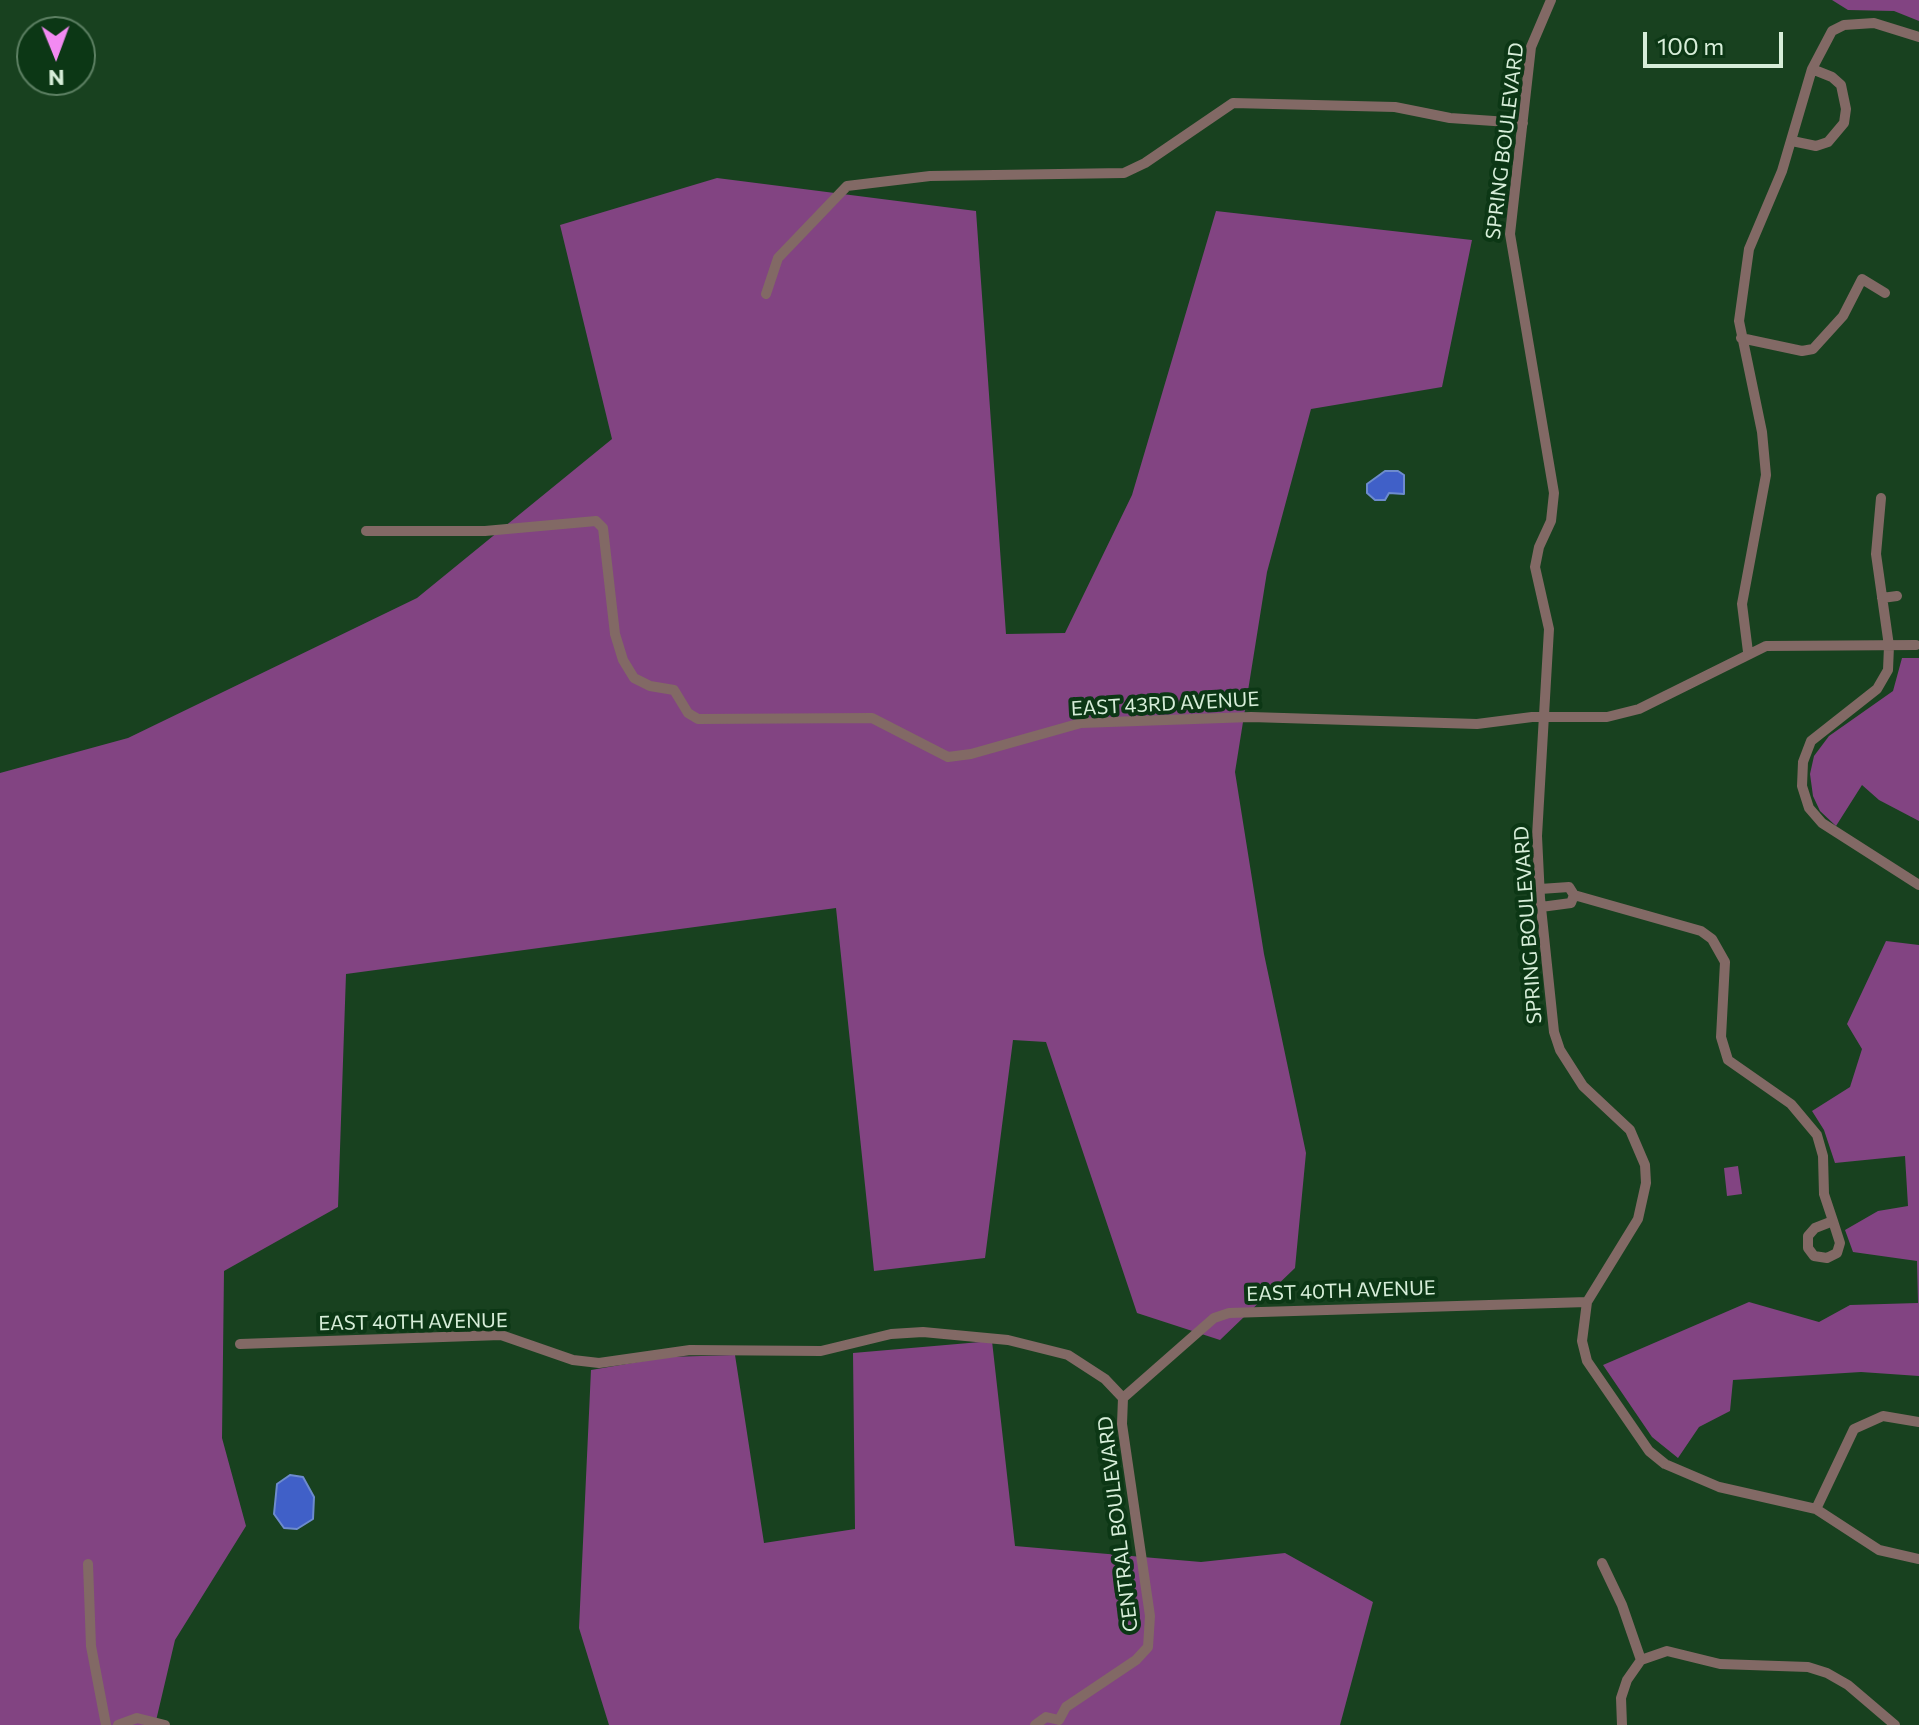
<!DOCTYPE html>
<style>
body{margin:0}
#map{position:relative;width:1919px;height:1725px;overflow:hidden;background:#18411f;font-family:Commissioner,sans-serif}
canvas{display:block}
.north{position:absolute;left:16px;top:16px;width:80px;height:80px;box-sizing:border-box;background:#0c3715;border:2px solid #5d8063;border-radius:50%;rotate:179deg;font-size:22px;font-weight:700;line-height:32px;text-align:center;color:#d7eed9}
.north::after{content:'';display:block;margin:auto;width:28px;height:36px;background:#f38af2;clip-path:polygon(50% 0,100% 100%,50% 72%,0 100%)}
.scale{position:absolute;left:1643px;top:32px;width:140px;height:36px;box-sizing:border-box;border:4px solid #d7eed9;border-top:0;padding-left:10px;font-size:24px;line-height:28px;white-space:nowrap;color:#d7eed9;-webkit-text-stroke:6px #0c3715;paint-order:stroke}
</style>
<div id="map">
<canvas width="1919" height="1725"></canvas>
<div class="north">N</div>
<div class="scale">100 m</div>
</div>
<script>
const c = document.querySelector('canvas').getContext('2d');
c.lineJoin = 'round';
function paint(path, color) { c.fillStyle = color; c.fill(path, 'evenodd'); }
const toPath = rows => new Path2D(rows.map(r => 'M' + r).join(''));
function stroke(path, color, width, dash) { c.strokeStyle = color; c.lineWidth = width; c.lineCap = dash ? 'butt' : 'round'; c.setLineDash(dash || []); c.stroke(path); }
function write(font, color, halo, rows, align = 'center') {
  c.font = font + ' Commissioner,sans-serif'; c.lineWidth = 8; c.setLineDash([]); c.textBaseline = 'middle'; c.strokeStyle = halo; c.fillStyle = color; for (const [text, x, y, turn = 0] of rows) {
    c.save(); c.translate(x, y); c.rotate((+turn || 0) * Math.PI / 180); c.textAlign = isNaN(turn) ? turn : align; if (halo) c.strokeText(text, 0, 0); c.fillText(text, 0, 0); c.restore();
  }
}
paint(toPath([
 [1832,0,1919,0,1919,21,1894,11,1848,10],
 [717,178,976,211,1006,634,1065,633,1132,495,1216,211,1472,240,1442,387,1311,409,1267,572,1235,772,1264,954,1306,1153,1295,1268,1220,1340,1137,1313,1046,1042,1013,1040,985,1258,874,1271,836,908,346,974,338,1207,224,1271,222,1438,246,1526,175,1640,155,1725,0,1725,0,773,128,738,417,598,612,439,560,225],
 [1902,658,1919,658,1919,821,1879,800,1862,785,1836,826,1820,811,1813,796,1810,774,1814,756,1829,736,1893,691],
 [1886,941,1919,945,1919,1376,1861,1372,1733,1380,1730,1411,1699,1427,1678,1458,1652,1437,1603,1365,1749,1302,1819,1322,1850,1305,1918,1303,1917,1261,1853,1252,1845,1230,1878,1211,1908,1206,1905,1156,1835,1163,1824,1130,1812,1111,1850,1087,1862,1049,1847,1024],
 [1738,1166,1742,1194,1727,1196,1724,1168],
 [992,1341,1015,1546,1201,1562,1285,1553,1373,1602,1340,1725,609,1725,579,1628,591,1370,667,1357,735,1355,764,1543,855,1529,853,1353]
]), '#824482');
const water = toPath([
 [1385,471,1398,471,1404,475,1404,494,1389,493,1385,500,1375,500,1367,493,1367,484,1385,471],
 [290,1475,303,1477,314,1497,313,1519,297,1529,284,1528,274,1514,277,1484,290,1475]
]);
paint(water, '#4060c8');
stroke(water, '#6d8bcd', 2);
stroke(toPath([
 [1551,0,1531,47,1510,234,1554,493,1551,521,1539,547,1535,567,1549,629,1537,836,1540,898,1554,1032,1560,1050,1583,1086,1630,1130,1645,1165,1646,1183,1638,1219,1587,1302,1582,1341,1587,1361,1649,1451,1665,1464,1719,1487,1816,1509,1879,1550,1919,1559],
 [1792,141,1816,146,1828,142,1844,123,1846,109,1841,85,1832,77,1812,69],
 [766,294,778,258,847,186,930,176,1124,173,1145,163,1233,103,1395,107,1450,118,1523,123],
 [1741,338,1802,351,1813,349,1843,316,1862,279,1885,293],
 [1881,498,1876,554,1889,646,1888,670,1877,689,1811,741,1803,762,1802,786,1809,808,1822,823,1919,885],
 [366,531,485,531,596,521,603,528,615,634,623,660,634,678,650,686,674,690,688,713,698,719,872,718,948,757,971,754,1081,723,1251,717,1477,724,1532,717,1607,717,1639,709,1766,646,1916,645],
 [1882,598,1897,596],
 [1748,652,1742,604,1766,475,1762,432,1739,321,1749,249,1782,171,1812,69,1832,31,1844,25,1874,23,1919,37],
 [1540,889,1569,887,1574,895,1571,903,1541,907],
 [1574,895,1701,931,1712,939,1725,962,1721,1037,1728,1060,1791,1104,1817,1135,1823,1156,1824,1194,1833,1221,1815,1228,1808,1236,1808,1248,1814,1256,1827,1258,1837,1253,1840,1243,1833,1221],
 [240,1344,501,1335,573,1360,599,1363,690,1350,821,1351,891,1334,923,1332,1008,1340,1068,1355,1105,1379,1123,1398,1214,1318,1229,1313,1587,1302],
 [1816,1509,1854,1429,1883,1416,1919,1422],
 [1602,1563,1622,1605,1641,1660],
 [88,1564,91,1646,106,1725],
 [118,1725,137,1718,165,1725],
 [1035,1725,1046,1717,1059,1720,1066,1707,1136,1660,1148,1647,1150,1616,1122,1424,1123,1398],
 [1622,1725,1621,1698,1627,1680,1641,1660,1667,1651,1720,1664,1808,1667,1827,1673,1848,1685,1895,1725]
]), '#826965', 10);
write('20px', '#d7eed9', '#0c3715', [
 ["SPRING BOULEVARD",1505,141,-83],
 ["EAST 43RD AVENUE",1165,704,-3],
 ["SPRING BOULEVARD",1528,925,-94],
 ["EAST 40TH AVENUE",1341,1291,-2],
 ["EAST 40TH AVENUE",413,1322,-1],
 ["CENTRAL BOULEVARD",1118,1524,-97]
]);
</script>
